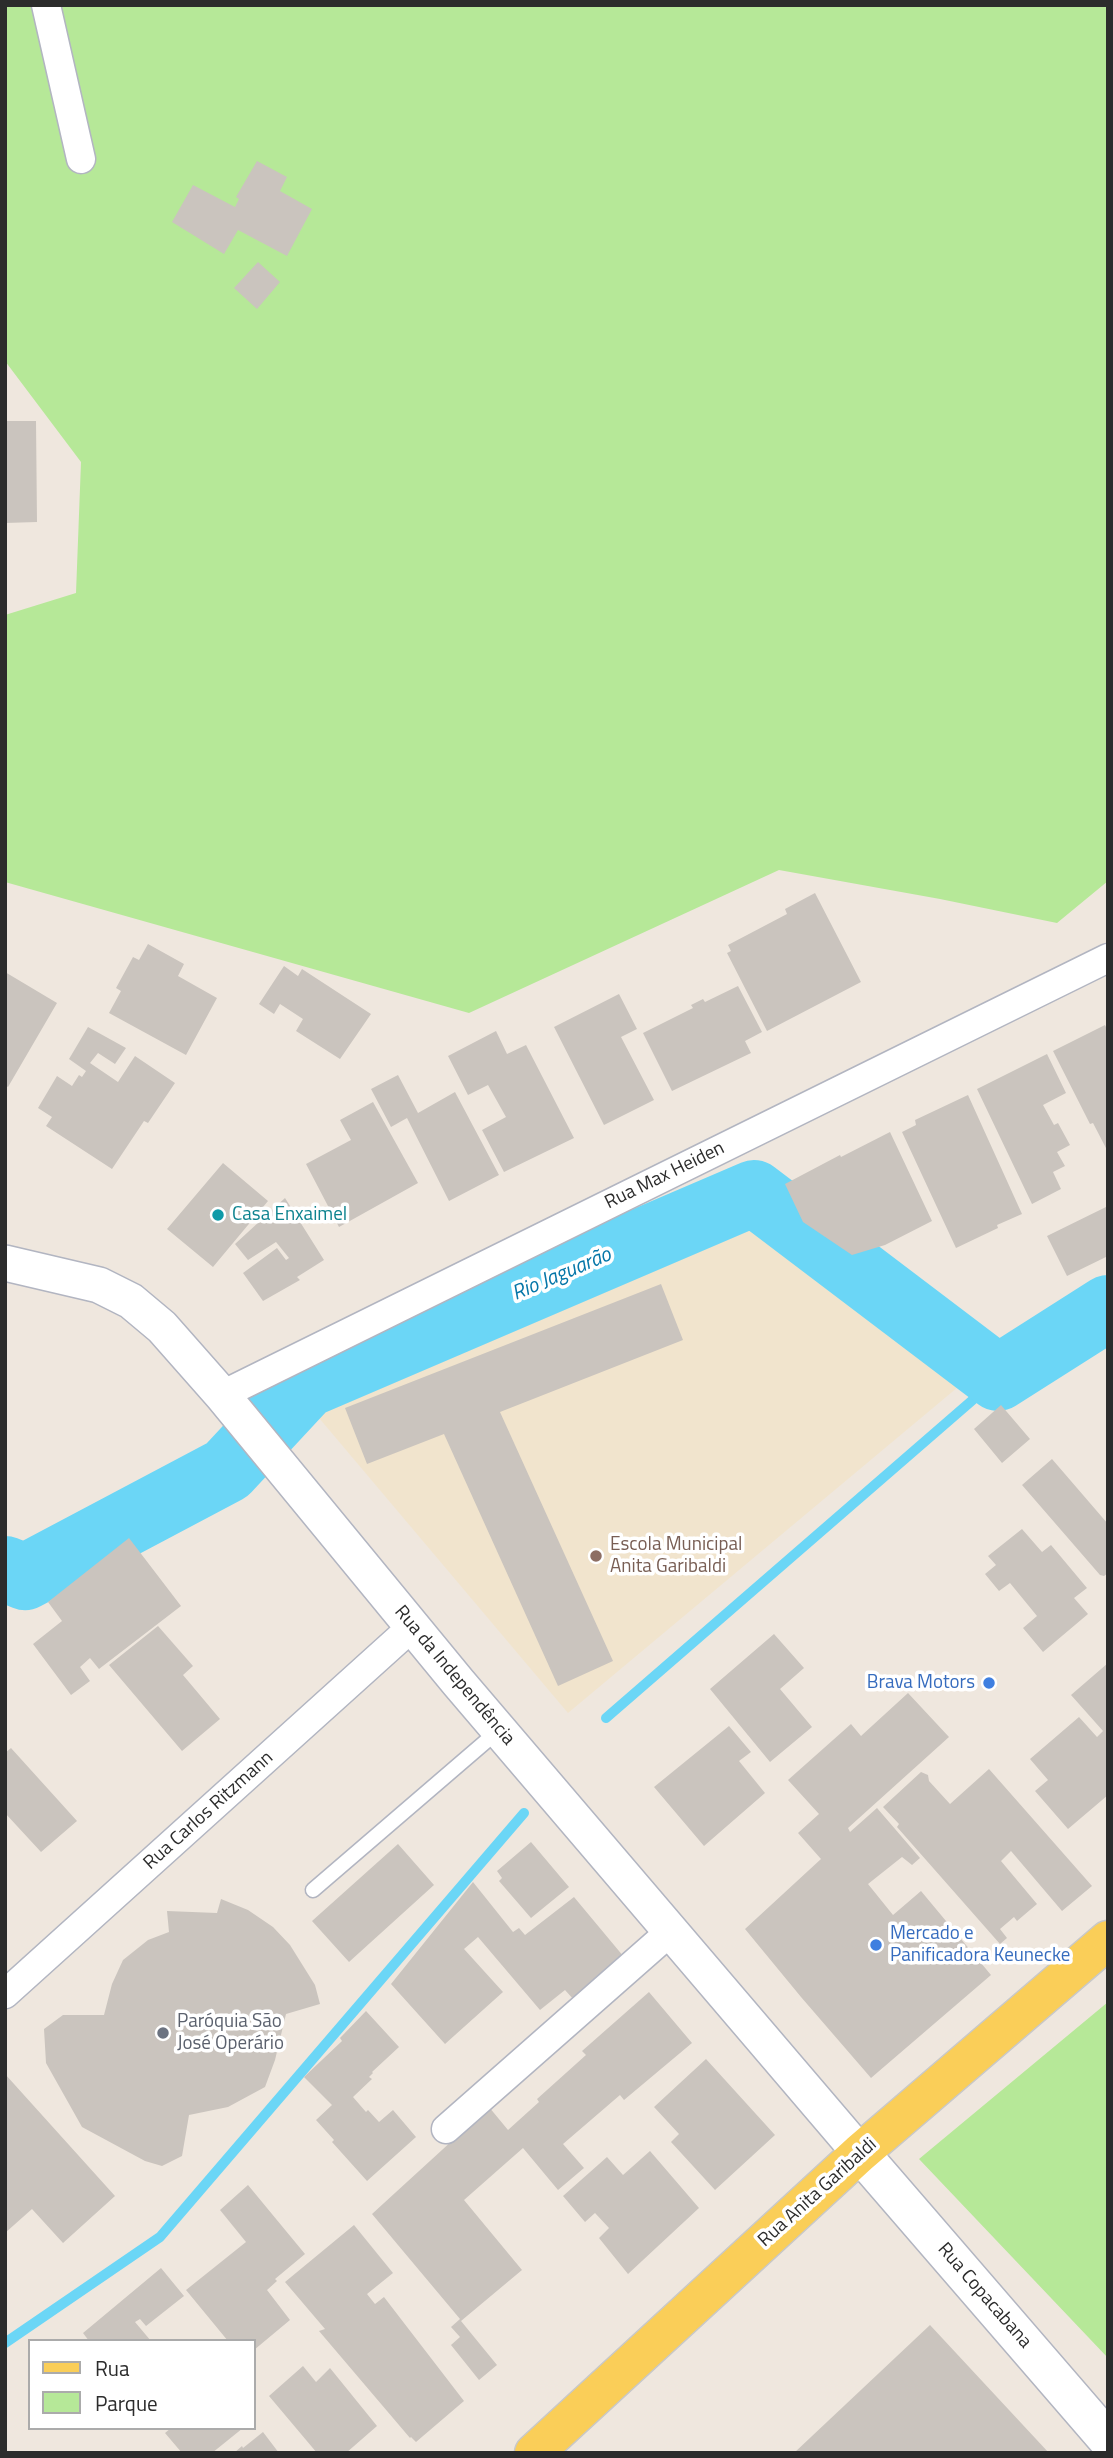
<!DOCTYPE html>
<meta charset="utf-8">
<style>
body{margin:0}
#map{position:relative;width:1113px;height:2458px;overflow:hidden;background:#efe7de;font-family:"Titillium Web",sans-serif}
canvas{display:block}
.frame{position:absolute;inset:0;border:7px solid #2c2c2c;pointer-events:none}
.legend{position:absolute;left:28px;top:2339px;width:228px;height:91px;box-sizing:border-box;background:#fff;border:2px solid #ababab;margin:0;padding:9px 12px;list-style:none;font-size:21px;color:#2c2c2c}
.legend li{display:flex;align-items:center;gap:14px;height:35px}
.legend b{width:35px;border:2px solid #ababab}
</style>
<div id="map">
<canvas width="1113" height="2458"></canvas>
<div class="frame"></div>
<ul class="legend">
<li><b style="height:9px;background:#face58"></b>Rua</li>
<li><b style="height:19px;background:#b6e898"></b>Parque</li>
</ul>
</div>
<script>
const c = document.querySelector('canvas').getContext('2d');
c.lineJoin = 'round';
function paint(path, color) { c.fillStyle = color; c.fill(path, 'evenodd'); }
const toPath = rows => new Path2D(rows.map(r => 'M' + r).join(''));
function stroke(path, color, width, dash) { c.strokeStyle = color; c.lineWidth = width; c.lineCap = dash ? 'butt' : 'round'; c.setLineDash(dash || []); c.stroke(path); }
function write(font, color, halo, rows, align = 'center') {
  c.font = font + ' "Titillium Web",sans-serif'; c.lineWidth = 7; c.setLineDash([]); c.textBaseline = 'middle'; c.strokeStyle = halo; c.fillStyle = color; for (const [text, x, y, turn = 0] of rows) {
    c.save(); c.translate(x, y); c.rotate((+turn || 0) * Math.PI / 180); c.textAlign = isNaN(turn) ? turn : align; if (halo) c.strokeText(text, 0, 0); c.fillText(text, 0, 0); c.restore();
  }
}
paint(toPath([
 [749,1210,970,1377,568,1713,303,1399]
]), '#f1e4cd');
paint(toPath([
 [5,5,1108,5,1108,881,1057,923,940,899,779,870,469,1013,5,882,5,615,76,593,81,462,5,361],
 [1108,2002,1108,2358,919,2159]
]), '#b6e898');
stroke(toPath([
 [606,1718,998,1378],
 [5,2343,160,2237,524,1813]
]), '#6bd6f6', 10);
stroke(toPath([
 [5,1569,25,1577,227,1470,306,1385,754,1193,998,1378,1108,1308]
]), '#6bd6f6', 66);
paint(toPath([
 [257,161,287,177,280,191,312,209,287,256,238,230,224,254,172,222,193,185,235,207,239,199,236,197],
 [258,262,280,282,257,309,234,288],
 [5,421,36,421,37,522,5,523],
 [815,893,861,982,767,1031,727,953,731,951,728,945,787,914,785,909],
 [148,944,184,964,178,976,217,998,186,1055,109,1013,121,991,116,988,133,957,139,960],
 [284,966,298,976,302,969,371,1014,340,1059,296,1031,303,1019,280,1004,274,1014,259,1004],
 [5,972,57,1003,8,1087,5,1085],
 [738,986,762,1032,745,1041,751,1053,672,1091,643,1033,693,1008,691,1005,703,999,705,1002],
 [619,994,637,1029,621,1037,654,1100,604,1125,554,1027],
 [1105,1025,1108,1031,1108,1152,1093,1123,1090,1124,1053,1051],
 [88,1027,126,1048,115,1064,98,1053,90,1063,118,1082,135,1056,175,1083,148,1123,144,1121,112,1169,46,1126,52,1117,38,1108,57,1076,72,1086,79,1075,82,1077,86,1071,69,1059],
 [496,1031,507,1054,526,1045,574,1138,504,1172,482,1130,506,1117,488,1085,468,1095,448,1056],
 [1047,1054,1066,1093,1043,1105,1054,1125,1058,1123,1070,1145,1057,1152,1065,1166,1053,1172,1061,1189,1032,1204,977,1089],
 [398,1075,418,1113,455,1092,499,1175,449,1201,407,1118,391,1127,371,1089],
 [968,1095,1022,1214,997,1225,998,1228,956,1248,902,1132,916,1125,915,1120],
 [373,1102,418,1183,339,1227,306,1164,351,1140,340,1120],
 [890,1132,932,1221,885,1245,852,1255,803,1222,785,1184,840,1155,841,1157],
 [223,1163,268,1201,213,1267,167,1229],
 [285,1198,324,1260,297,1277,300,1280,263,1301,243,1273,277,1248,286,1260,289,1258,276,1242,248,1260,235,1244],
 [1108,1206,1108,1256,1067,1276,1047,1236],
 [661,1284,683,1340,500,1412,613,1661,558,1686,444,1434,367,1464,345,1408],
 [1001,1405,1030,1439,1002,1463,974,1429],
 [1052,1459,1108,1524,1108,1573,1104,1576,1100,1575,1022,1485],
 [1022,1529,1042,1552,1051,1545,1087,1588,1074,1598,1088,1614,1043,1652,1023,1628,1037,1616,1010,1583,999,1591,985,1574,996,1565,988,1556],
 [129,1538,181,1606,99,1669,90,1658,80,1667,90,1681,71,1695,33,1644,62,1621,48,1602],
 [158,1626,193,1666,183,1675,220,1719,182,1751,109,1665],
 [774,1634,804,1668,780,1689,812,1727,770,1762,710,1689],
 [1108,1663,1108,1795,1068,1829,1035,1791,1048,1780,1030,1759,1079,1717,1097,1737,1103,1731,1071,1695],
 [908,1693,949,1737,848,1828,850,1832,877,1808,920,1858,912,1865,902,1857,868,1884,893,1915,921,1891,991,1975,871,2078,801,1997,745,1929,821,1859,798,1833,819,1814,788,1780,851,1724,861,1736],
 [729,1726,751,1752,739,1761,765,1793,704,1846,654,1787],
 [11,1748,77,1821,41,1852,5,1813,5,1753],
 [989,1769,1092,1886,1062,1911,1011,1851,1001,1861,1037,1904,1017,1921,1014,1917,1000,1929,1007,1938,1000,1944,897,1827,899,1824,883,1807,921,1772,928,1775,929,1781,950,1804],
 [531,1842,569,1887,531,1918,499,1881,502,1878,497,1871],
 [398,1844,434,1885,349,1962,312,1921],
 [473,1882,513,1932,519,1928,525,1935,574,1897,624,1957,574,2000,565,1990,540,2010,478,1937,464,1949,503,1992,445,2044,391,1984],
 [221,1899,248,1910,273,1927,290,1945,315,1985,320,2004,286,2014,275,2060,265,2087,228,2107,189,2115,182,2156,162,2166,145,2161,82,2127,46,2063,44,2029,63,2015,104,2015,112,1984,123,1960,148,1940,169,1932,167,1911,217,1913],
 [649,1992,692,2043,624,2100,620,2095,563,2144,584,2168,558,2190,523,2148,464,2200,522,2270,461,2321,497,2365,479,2380,451,2345,460,2337,451,2327,460,2319,372,2214,489,2107,508,2130,539,2102,537,2099,586,2055,582,2051],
 [366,2011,399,2047,372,2072,373,2073,369,2077,372,2079,353,2097,366,2112,368,2110,379,2122,393,2110,416,2137,367,2181,332,2142,334,2140,316,2120,332,2105,304,2077,342,2041,340,2038],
 [706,2059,775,2135,715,2190,671,2142,679,2134,654,2107],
 [5,2074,115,2196,63,2243,32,2209,5,2233],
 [650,2151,699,2208,628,2274,599,2238,609,2228,595,2213,585,2222,563,2196,607,2157,623,2175],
 [248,2185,305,2254,275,2279,277,2281,267,2290,290,2320,254,2350,254,2341,228,2341,186,2290,246,2242,220,2210],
 [354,2225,393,2273,367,2294,375,2304,384,2297,464,2401,416,2442,411,2437,410,2438,319,2331,325,2329,285,2282],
 [161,2268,184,2296,146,2326,140,2319,135,2322,151,2341,89,2341,83,2333],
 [930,2325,1049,2453,794,2453],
 [303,2366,316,2382,330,2368,377,2426,346,2453,317,2453,269,2396],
 [171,2428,243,2428,212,2453,182,2453,165,2433],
 [263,2432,279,2453,234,2453,242,2446,243,2448]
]), '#cac4be');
const service = toPath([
 [313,1890,498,1731]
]);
const minor = toPath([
 [46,5,81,159],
 [222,1395,1108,958],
 [5,1994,412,1627],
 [446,2129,671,1931]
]);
const tertiary = toPath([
 [5,1263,99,1285,131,1301,162,1327,222,1395,458,1682,860,2153]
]);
const secondary = toPath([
 [860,2153,1108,2440]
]);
const primary = toPath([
 [534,2453,860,2153,1108,1940]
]);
stroke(service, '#b2b5c1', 17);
stroke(minor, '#b2b5c1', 31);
stroke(tertiary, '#b2b5c1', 38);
stroke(secondary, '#b2b5c1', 41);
stroke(primary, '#c8c8c8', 41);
stroke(service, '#fff', 14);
stroke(minor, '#fff', 28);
stroke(tertiary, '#fff', 35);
stroke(secondary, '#fff', 38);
stroke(primary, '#face58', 38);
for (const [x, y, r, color] of [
 [218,1215,7,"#0f9aa8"],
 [596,1556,7,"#8d6e63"],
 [989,1683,7,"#3f7fe0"],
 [876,1945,7,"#3f7fe0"],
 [163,2033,7,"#6b7280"]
]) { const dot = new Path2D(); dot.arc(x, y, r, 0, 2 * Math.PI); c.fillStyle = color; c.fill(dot); stroke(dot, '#fff', 2.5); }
write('19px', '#2c2c2c', '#fff', [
 ["Rua Max Heiden",665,1176,-26],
 ["Rua da Independência",454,1676,50],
 ["Rua Carlos Ritzmann",209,1811,-42],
 ["Rua Anita Garibaldi",818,2193,-42],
 ["Rua Copacabana",984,2296,49]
]);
write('19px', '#0d838f', '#fff', [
 ["Casa Enxaimel",232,1215]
], 'left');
write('19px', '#785e54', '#fff', [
 ["Escola Municipal",610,1545],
 ["Anita Garibaldi",610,1567]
], 'left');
write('19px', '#366cbe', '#fff', [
 ["Brava Motors",975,1683],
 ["Mercado e",890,1934,"left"],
 ["Panificadora Keunecke",890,1956,"left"]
], 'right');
write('19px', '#5b616d', '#fff', [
 ["Paróquia São",177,2022],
 ["José Operário",177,2044]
], 'left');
write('italic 21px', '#0576a8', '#fff', [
 ["Rio Jaguarão",562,1275,-23]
]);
</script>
